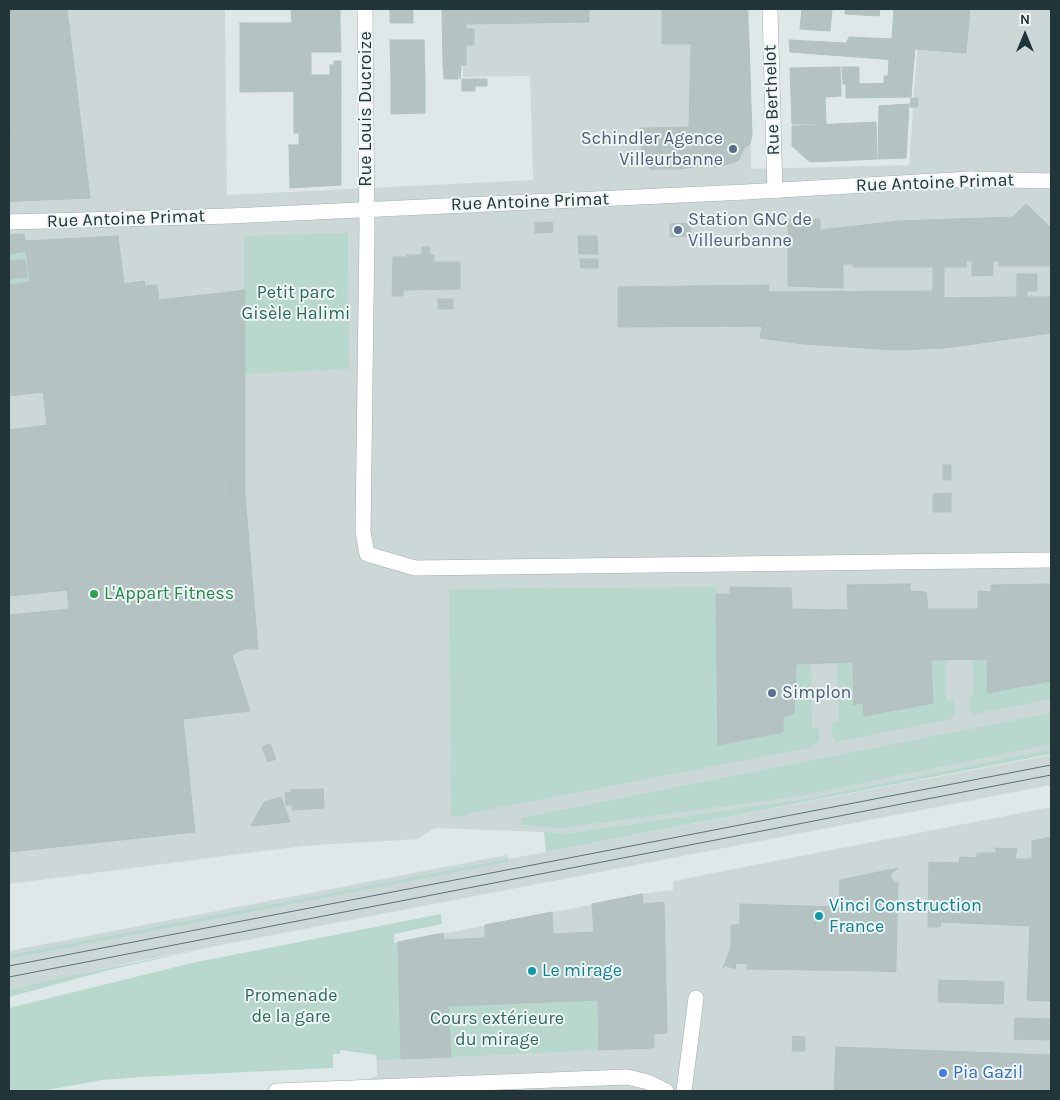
<!DOCTYPE html>
<meta charset="utf-8">
<style>
body{margin:0}
#map{position:relative;width:1060px;height:1100px;overflow:hidden;background:#dee8e8;font-family:Karla,sans-serif}
canvas{display:block}
.frame{position:absolute;inset:0;border:10px solid #213437;pointer-events:none}
.north{position:absolute;left:1000px;top:10px;width:50px;height:50px;-webkit-text-stroke:4px #eef5f5;paint-order:stroke;rotate:0deg;font-size:14px;font-weight:700;line-height:20px;text-align:center;color:#213437}
.north::after{content:'';display:block;margin:auto;width:18px;height:22px;background:#213437;clip-path:polygon(50% 0,100% 100%,50% 72%,0 100%)}
</style>
<div id="map">
<canvas width="1060" height="1100"></canvas>
<div class="frame"></div>
<div class="north">N</div>
</div>
<script>
const c = document.querySelector('canvas').getContext('2d');
c.lineJoin = 'round';
function paint(path, color) { c.fillStyle = color; c.fill(path, 'evenodd'); }
const toPath = rows => new Path2D(rows.map(r => 'M' + r).join(''));
function stroke(path, color, width, dash) { c.strokeStyle = color; c.lineWidth = width; c.lineCap = dash ? 'butt' : 'round'; c.setLineDash(dash || []); c.stroke(path); }
function write(font, color, halo, rows, align = 'center') {
  c.font = font + ' Karla,sans-serif'; c.lineWidth = 4; c.setLineDash([]); c.textBaseline = 'middle'; c.strokeStyle = halo; c.fillStyle = color; for (const [text, x, y, turn = 0] of rows) {
    c.save(); c.translate(x, y); c.rotate((+turn || 0) * Math.PI / 180); c.textAlign = isNaN(turn) ? turn : align; if (halo) c.strokeText(text, 0, 0); c.fillText(text, 0, 0); c.restore();
  }
}
paint(toPath([
 [9,9,225,9,227,195,533,180,530,76,463,77,462,9,749,9,751,169,909,165,920,9,1051,9,1051,749,810,798,569,833,435,828,418,839,302,846,9,884],
 [1051,755,1051,785,138,961,9,990,9,951,507,855,508,859,546,852],
 [1051,807,1051,1091,340,1091,377,1076,375,947,631,897,632,895,673,890,673,881]
]), '#ccd8d7');
paint(toPath([
 [348,233,349,369,244,374,244,236],
 [9,245,10,254,26,251,30,282,9,285],
 [716,587,718,745,783,732,783,716,794,714,796,664,811,663,812,727,818,726,819,740,813,747,475,812,465,816,451,816,449,589],
 [973,659,988,659,988,693,1051,681,1051,699,974,714,970,711,968,696,974,695],
 [931,660,946,660,946,700,954,698,955,714,951,719,836,742,833,737,831,723,839,721,837,662,853,662,854,704,863,702,865,716,933,703],
 [1051,713,1051,744,800,796,561,828,521,825,521,818],
 [1051,749,1051,754,546,852,544,832,569,833,810,798],
 [508,859,508,862,9,959,9,955],
 [441,914,442,924,394,934,394,943,398,942,401,1059,377,1060,376,1055,340,1050,340,1054,333,1054,333,1068,140,1077,103,1080,41,1091,9,1091,9,1008,192,963],
 [211,947,109,970,9,997,9,990,46,981],
 [598,1000,599,1050,451,1057,448,1006]
]), '#b8d8cd');
const building = toPath([
 [9,9,67,9,90,198,20,201,9,113,9,9],
 [291,9,340,9,340,23,292,23,291,9],
 [390,9,413,9,413,23,390,23,390,9],
 [442,9,466,9,466,29,474,29,474,45,466,45,466,65,461,65,460,79,458,64,443,64,442,9],
 [467,9,589,9,589,22,467,24,467,9],
 [662,9,691,9,691,44,662,44,662,9],
 [691,9,747,9,749,43,691,44,691,9],
 [802,9,832,9,830,31,800,29,802,9],
 [845,9,880,9,879,16,845,14,845,9],
 [894,9,918,9,915,47,846,44,849,37,892,39,894,9],
 [918,9,970,9,966,53,915,49,918,9],
 [240,23,340,23,341,52,311,52,311,75,330,75,330,65,334,65,334,61,341,61,341,91,240,92,240,23],
 [390,40,424,40,425,80,391,79,390,40],
 [789,40,915,47,912,83,884,83,884,76,895,76,896,60,790,52,789,40],
 [749,43,752,135,750,144,745,147,738,161,718,167,706,165,680,169,650,169,642,161,641,128,689,127,691,44,749,43],
 [889,60,896,60,895,76,888,76,889,60],
 [443,64,458,64,458,79,444,79,443,64],
 [840,67,841,96,825,97,826,124,792,124,790,68,840,67],
 [842,67,859,67,859,84,843,84,842,67],
 [391,79,425,80,425,113,391,114,391,79],
 [462,79,475,79,475,91,462,91,462,79],
 [475,79,487,79,487,86,475,86,475,79],
 [912,83,911,97,846,98,846,84,912,83],
 [294,91,299,91,299,104,294,104,294,91],
 [299,91,341,91,341,145,299,145,299,133,294,133,294,104,299,104,299,91],
 [911,98,918,98,917,107,910,107,911,98],
 [909,104,906,158,878,159,879,106,909,104],
 [9,113,20,201,9,202,9,113],
 [876,122,877,159,810,162,792,146,792,126,876,122],
 [289,145,341,145,341,185,290,188,289,145],
 [1026,204,1051,228,1051,266,999,266,999,261,993,261,993,275,972,276,972,261,966,261,967,267,853,267,853,264,843,264,843,288,788,286,788,220,820,219,820,230,899,221,1013,217,1026,204],
 [552,222,553,232,535,233,535,223,552,222],
 [691,223,691,236,670,237,670,224,691,223],
 [24,234,26,251,10,254,9,235,24,234],
 [118,236,124,284,144,281,145,286,157,285,159,300,229,292,231,497,245,495,258,649,244,649,232,655,76,666,25,241,118,236],
 [578,236,597,236,598,254,579,254,578,236],
 [422,247,430,247,430,255,422,255,422,247],
 [407,255,434,255,434,262,460,262,460,289,403,290,403,296,392,296,393,257,407,257,407,255],
 [580,259,598,259,598,268,581,268,580,259],
 [25,260,27,277,10,279,9,261,25,260],
 [933,267,944,267,944,298,933,298,933,267],
 [1017,274,1037,274,1037,291,1027,291,1027,297,1051,297,1051,333,953,347,953,335,944,335,944,348,896,350,803,344,760,338,767,292,933,291,933,298,1017,297,1017,274],
 [30,282,43,392,9,396,9,285,30,282],
 [769,285,762,326,618,327,618,287,769,285],
 [245,290,245,495,231,497,229,292,245,290],
 [438,299,453,299,453,309,438,309,438,299],
 [944,335,953,335,953,347,944,348,944,335],
 [48,425,57,509,9,514,9,430,48,425],
 [943,465,951,465,951,480,943,480,943,465],
 [951,493,951,512,933,512,933,494,951,493],
 [57,509,67,590,10,596,9,514,57,509],
 [910,584,910,591,926,592,928,609,978,609,978,591,991,592,991,585,1051,584,1051,681,987,693,988,659,931,660,933,703,864,716,863,702,854,705,853,662,796,664,794,714,783,716,783,732,718,745,716,594,730,594,730,587,791,588,792,609,848,610,847,585,910,584],
 [70,609,76,666,232,655,250,711,183,719,195,832,9,852,9,615,70,609],
 [270,744,276,759,268,762,262,747,270,744],
 [323,789,324,808,292,810,292,805,286,805,285,793,291,792,291,790,323,789],
 [281,797,290,822,251,826,264,802,281,797],
 [1051,837,1051,1001,1027,1000,1030,926,941,922,940,927,928,927,929,862,959,863,960,857,977,858,977,853,996,853,996,848,1017,849,1015,859,1032,859,1032,841,1051,837],
 [898,868,890,875,895,884,898,882,896,966,880,966,880,971,747,969,747,964,736,963,735,969,724,965,723,968,731,948,731,925,740,925,740,904,839,907,840,880,898,868],
 [642,894,643,904,664,902,667,1033,654,1034,654,1048,599,1050,598,1000,448,1006,451,1057,401,1059,398,942,443,933,444,940,485,938,485,925,552,912,553,934,594,932,592,904,642,894],
 [880,966,896,966,896,972,880,971,880,966],
 [939,980,1004,982,1003,1004,938,1002,939,980],
 [1015,1018,1051,1019,1051,1040,1014,1039,1015,1018],
 [793,1036,805,1037,805,1051,792,1051,793,1036],
 [836,1047,1051,1055,1051,1091,834,1091,836,1047]
]);
paint(building, '#b4c3c2');
stroke(building, '#b1c1c1', 1);
const street = toPath([
 [365,9,367,230,363,532,367,554,415,568,1051,560],
 [770,9,775,191],
 [276,1091,627,1077,648,1082,666,1091],
 [684,1091,696,998]
]);
const secondary = toPath([
 [9,222,230,216,746,192,970,179,1051,181]
]);
stroke(street, '#a2aeaf', 16);
stroke(secondary, '#9eb2b3', 16);
stroke(street, '#fff', 15);
stroke(secondary, '#fff', 15);
stroke(toPath([
 [9,966,1051,765],
 [9,977,1051,775]
]), '#5b7073', 1);
for (const [x, y, r, color] of [
 [733,149,5,"#5c6f8a"],
 [678,230,5,"#5c6f8a"],
 [94,594,5,"#2e9e5b"],
 [772,693,5,"#5c6f8a"],
 [819,916,5,"#0f9aa8"],
 [532,971,5,"#0f9aa8"],
 [943,1073,5,"#3f7fe0"]
]) { const dot = new Path2D(); dot.arc(x, y, r, 0, 2 * Math.PI); c.fillStyle = color; c.fill(dot); stroke(dot, '#eef5f5', 2); }
write('18px', '#213437', '#eef5f5', [
 ["Rue Berthelot",772,100,-92],
 ["Rue Louis Ducroize",366,109,-90],
 ["Rue Antoine Primat",935,183,-2],
 ["Rue Antoine Primat",530,202,-2],
 ["Rue Antoine Primat",126,219,-2]
]);
write('18px', '#4e5e75', '#eef5f5', [
 ["Schindler Agence",723,139,"right"],
 ["Villeurbanne",723,160,"right"],
 ["Station GNC de",688,220],
 ["Villeurbanne",688,241],
 ["Simplon",782,693]
], 'left');
write('18px', '#2e6a5c', '#eef5f5', [
 ["Petit parc",296,293],
 ["Gisèle Halimi",296,314],
 ["Promenade",291,996],
 ["de la gare",291,1017],
 ["Cours extérieure",497,1019],
 ["du mirage",497,1040]
]);
write('18px', '#27864d', '#eef5f5', [
 ["L'Appart Fitness",104,594]
], 'left');
write('18px', '#0d838f', '#eef5f5', [
 ["Vinci Construction",829,906],
 ["France",829,927],
 ["Le mirage",542,971]
], 'left');
write('18px', '#366cbe', '#eef5f5', [
 ["Pia Gazil",953,1073]
], 'left');
</script>
